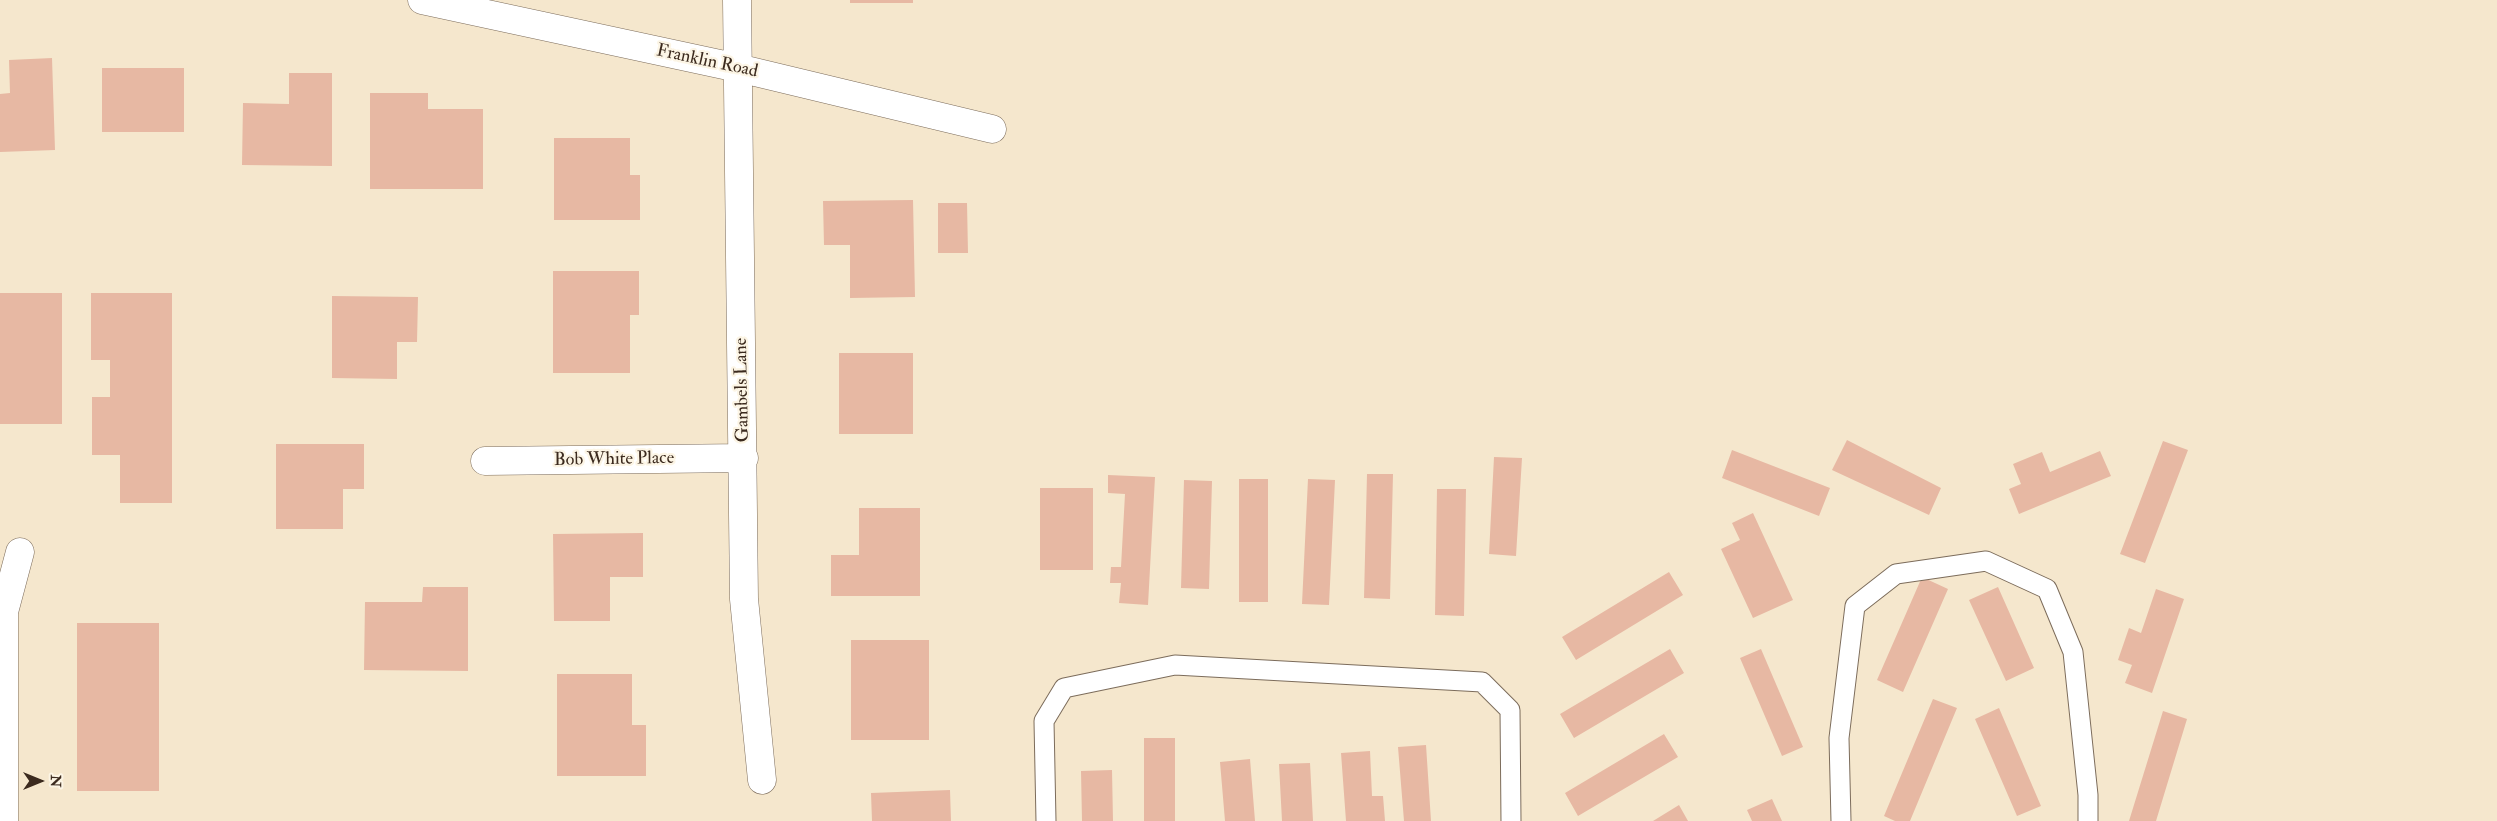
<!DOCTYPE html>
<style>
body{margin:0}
#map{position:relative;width:2497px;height:821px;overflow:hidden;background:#f5e7cd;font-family:"IM FELL Double Pica",serif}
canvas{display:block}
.north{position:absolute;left:15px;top:756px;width:50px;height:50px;-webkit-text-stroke:4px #fcf5e5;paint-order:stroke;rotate:90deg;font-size:14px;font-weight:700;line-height:20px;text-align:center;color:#3b2a1e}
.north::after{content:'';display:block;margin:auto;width:18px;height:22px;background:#3b2a1e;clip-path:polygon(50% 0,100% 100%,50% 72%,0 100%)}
</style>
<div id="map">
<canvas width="2497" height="821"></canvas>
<div class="north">N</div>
</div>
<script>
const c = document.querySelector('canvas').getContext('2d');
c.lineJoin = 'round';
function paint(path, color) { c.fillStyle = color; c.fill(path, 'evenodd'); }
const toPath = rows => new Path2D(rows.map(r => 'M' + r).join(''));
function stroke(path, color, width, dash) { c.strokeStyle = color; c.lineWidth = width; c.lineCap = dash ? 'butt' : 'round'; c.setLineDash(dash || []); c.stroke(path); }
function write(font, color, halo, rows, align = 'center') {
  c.font = font + ' "IM FELL Double Pica",serif'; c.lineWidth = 4.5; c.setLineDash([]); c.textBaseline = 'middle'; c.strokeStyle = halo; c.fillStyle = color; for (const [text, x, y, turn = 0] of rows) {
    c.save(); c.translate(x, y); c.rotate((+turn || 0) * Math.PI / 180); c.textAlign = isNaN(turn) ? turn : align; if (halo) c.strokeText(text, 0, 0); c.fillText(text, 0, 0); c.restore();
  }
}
paint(toPath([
 [850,0,913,0,913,3,850,3],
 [52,58,55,150,0,152,0,94,10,93,9,60],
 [102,68,184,68,184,132,102,132],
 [289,73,332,73,332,166,242,165,243,103,289,104],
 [370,93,428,93,428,109,483,109,483,189,370,189],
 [554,138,630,138,630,175,640,175,640,220,554,220],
 [913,200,915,297,850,298,850,245,824,245,823,201],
 [938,203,967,203,968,253,938,253],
 [553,271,639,271,639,315,630,315,630,373,553,373],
 [0,293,62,293,62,424,0,424],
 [91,293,172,293,172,503,120,503,120,455,92,455,92,397,110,397,110,360,91,360],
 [332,296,418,297,417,342,397,342,397,379,332,378],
 [839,353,913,353,913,434,839,434],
 [1847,440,1941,488,1929,515,1832,470],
 [2163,441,2188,450,2145,563,2120,554],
 [276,444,364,444,364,489,343,489,343,529,276,529],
 [1732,450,1830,488,1819,516,1722,478],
 [2100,451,2111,476,2019,514,2009,489,2021,484,2013,464,2042,452,2050,472],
 [1494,457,1522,458,1516,556,1489,554],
 [1367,474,1393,474,1390,599,1364,598],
 [1108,475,1155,477,1148,605,1119,603,1121,583,1110,583,1111,567,1121,567,1125,494,1108,493],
 [1239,479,1268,479,1268,602,1239,602],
 [1308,479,1335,480,1329,605,1302,604],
 [1184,480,1212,481,1209,589,1181,588],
 [1040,488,1093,488,1093,570,1040,570],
 [1437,489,1466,489,1464,616,1435,615],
 [859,508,920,508,920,596,831,596,831,555,859,555],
 [1753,513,1793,600,1753,618,1721,549,1740,540,1732,523],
 [643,533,643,577,610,577,610,621,554,621,553,534],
 [1669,572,1683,595,1576,660,1562,637],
 [1922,577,1948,589,1903,692,1877,680],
 [423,587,468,587,468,671,364,670,365,602,422,602],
 [1998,587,2034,668,2006,681,1969,600],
 [2156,589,2184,599,2152,693,2125,683,2132,665,2118,660,2129,628,2141,633],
 [77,623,159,623,159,791,77,791],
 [851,640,929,640,929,740,851,740],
 [1670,649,1684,673,1574,738,1560,714],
 [1761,649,1803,747,1782,756,1740,658],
 [557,674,632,674,632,725,646,725,646,776,557,776],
 [1933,699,1957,708,1910,821,1895,821,1884,816],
 [1999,708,2041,806,2017,816,1975,719],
 [2163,711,2187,719,2156,821,2129,821],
 [1664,734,1678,757,1578,816,1565,793],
 [1144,738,1175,738,1175,821,1144,821],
 [1426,745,1431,821,1404,821,1398,747],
 [1370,751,1372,796,1383,796,1385,821,1346,821,1341,753],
 [1250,759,1255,821,1225,821,1220,762],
 [1310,763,1313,821,1282,821,1279,764],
 [1112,770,1113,821,1082,821,1081,771],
 [950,790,951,821,872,821,871,793],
 [1772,799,1782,821,1752,821,1747,810],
 [1679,805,1688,821,1653,821]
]), '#e7b8a3');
const lane = toPath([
 [1046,821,1044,721,1064,688,1175,665,1482,682,1510,710,1511,821],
 [1841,821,1839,738,1855,606,1896,574,1986,561,2047,589,2073,652,2088,795,2088,821]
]);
const street = toPath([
 [422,0,738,68,992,129],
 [737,0,744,599,762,780],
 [485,461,744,458],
 [4,821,4,612,20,552]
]);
stroke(lane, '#7c6c5b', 21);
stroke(street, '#7c6c5b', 29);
stroke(lane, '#fff', 19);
stroke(street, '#fff', 28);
write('18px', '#3b2a1e', '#fcf5e5', [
 ["Franklin Road",707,62,12],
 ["Gambels Lane",743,390,-91],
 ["Bob White Place",614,460,-1]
]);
</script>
